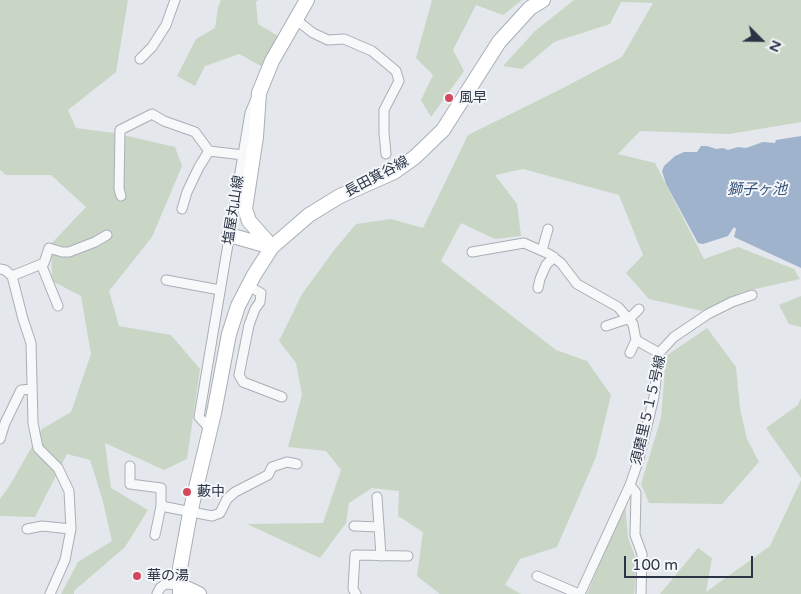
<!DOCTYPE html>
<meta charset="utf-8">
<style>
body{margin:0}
#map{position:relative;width:801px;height:594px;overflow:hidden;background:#e4e7ec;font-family:"Varela Round",sans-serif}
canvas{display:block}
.north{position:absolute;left:736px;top:15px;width:50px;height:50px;-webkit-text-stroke:4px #f4f6f9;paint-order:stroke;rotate:113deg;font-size:14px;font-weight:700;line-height:20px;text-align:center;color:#2b3445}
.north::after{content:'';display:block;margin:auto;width:18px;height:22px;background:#2b3445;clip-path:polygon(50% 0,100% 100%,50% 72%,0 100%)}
.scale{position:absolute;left:624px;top:556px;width:129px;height:22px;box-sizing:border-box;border:2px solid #2b3445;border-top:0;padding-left:6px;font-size:15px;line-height:18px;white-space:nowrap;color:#2b3445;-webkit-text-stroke:4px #f4f6f9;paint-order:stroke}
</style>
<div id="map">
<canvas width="801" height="594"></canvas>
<div class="north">N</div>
<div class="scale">100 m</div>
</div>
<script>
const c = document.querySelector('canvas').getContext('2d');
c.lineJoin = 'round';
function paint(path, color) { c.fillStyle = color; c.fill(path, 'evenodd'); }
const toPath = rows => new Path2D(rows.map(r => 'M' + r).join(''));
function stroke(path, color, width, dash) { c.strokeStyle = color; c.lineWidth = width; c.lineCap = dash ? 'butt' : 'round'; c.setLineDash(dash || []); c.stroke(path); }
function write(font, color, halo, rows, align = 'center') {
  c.font = font + ' "Varela Round","Noto Sans JP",sans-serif'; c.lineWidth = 4; c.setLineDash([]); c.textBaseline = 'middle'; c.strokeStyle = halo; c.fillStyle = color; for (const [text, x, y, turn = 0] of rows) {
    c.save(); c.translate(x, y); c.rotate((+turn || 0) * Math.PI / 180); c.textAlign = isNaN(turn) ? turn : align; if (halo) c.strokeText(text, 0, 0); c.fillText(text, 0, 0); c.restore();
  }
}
paint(toPath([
 [0,0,128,0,116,72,68,110,76,128,114,133,175,147,182,166,152,237,109,291,119,326,171,335,200,369,187,459,164,470,105,443,111,488,148,510,125,547,74,591,74,594,61,594,78,562,112,541,102,498,90,460,67,454,35,517,0,516,0,499,10,485,42,429,71,412,91,354,81,296,52,281,51,244,86,207,51,175,6,175,0,170],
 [221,0,258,0,256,2,258,24,280,37,263,67,239,54,205,66,195,86,177,76,196,39,215,28,218,7],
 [432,0,522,0,503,15,476,5,453,50,464,71,431,117,421,100,433,75,416,58],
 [574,0,801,0,801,122,729,134,640,131,618,154,655,163,704,259,738,247,794,269,800,279,742,292,702,311,649,299,626,273,643,255,619,195,523,169,495,175,517,204,521,236,495,239,461,223,441,261,556,350,587,361,611,395,596,457,557,547,520,559,505,585,521,594,440,594,417,576,423,532,398,516,399,491,372,488,349,503,346,523,320,558,247,524,323,523,341,470,326,451,288,447,302,395,296,363,279,341,302,294,335,249,356,224,391,219,423,228,468,135,559,90,622,57,653,3,621,2,610,24,554,42,522,69,503,66,535,31],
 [801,296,801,327,789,324,779,305],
 [707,328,736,367,740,408,747,439,759,462,722,504,649,503,641,484,661,418,666,356],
 [801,398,801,478,766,428,798,405],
 [801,480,801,594,660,594,698,548,712,558,706,592,770,546],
 [625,504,628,538,637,561,634,594,587,594]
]), '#c9d6c5');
paint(toPath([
 [801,136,801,268,734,237,736,229,734,227,728,236,703,244,698,243,666,184,662,171,664,166,675,156,684,152,697,152,701,146,707,146,716,149,723,148,728,150,738,147,746,148,763,142,775,143,776,140]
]), '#9fb4cc');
const street = toPath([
 [295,19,313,33,328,40,344,39,372,51,396,71,399,81,384,110,384,133,386,154],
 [140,59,152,47,166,25,175,0],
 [121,196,119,189,120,130,152,114,164,121,195,132,209,151,243,155],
 [182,209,187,192,199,167,209,151],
 [542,250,548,229],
 [472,252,524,243,549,254,561,263,577,284,618,307,633,324,636,340,659,353],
 [41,264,58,306],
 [0,269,5,270,12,276,23,319,31,343,33,423,38,448,58,468,69,491,71,529,65,560,50,594],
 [12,276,44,263,49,248,62,252,69,252,95,242,107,235],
 [166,280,220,290],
 [248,286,261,293,260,302,255,309,249,325,239,375,243,382,282,397],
 [538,288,540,279,546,265,554,257],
 [606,326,630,318,639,309],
 [630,353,636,340],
 [210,429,199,417,250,113,255,101],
 [0,439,5,423,21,390,31,389],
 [130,466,130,484,161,488,161,506,155,535],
 [630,485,636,493,635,535,642,554,641,594],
 [377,497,381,556],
 [161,506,212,516,220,513,227,499,235,492,268,475,272,467,287,462,297,464],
 [354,526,379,527],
 [27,529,42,526,71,529],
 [537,576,579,594],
 [157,594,160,588,165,584,180,585],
 [356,594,353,589,355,555,408,556],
 [580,594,630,485,639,459,654,397,659,353,674,337,708,314,732,302,752,295]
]);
const secondary = toPath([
 [229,235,272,247],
 [272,247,249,221,245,209,256,137,259,93,272,61,307,0],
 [180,585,199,594],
 [180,594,180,568,190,513,214,413,229,334,238,306,254,275,272,247,309,215,340,196,394,172,415,157,443,130,499,42,530,8,543,0]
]);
stroke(street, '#a9aeb7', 11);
stroke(secondary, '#a9aeb7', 16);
stroke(street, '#f7f8fa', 9);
stroke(secondary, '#fff', 14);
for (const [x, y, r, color] of [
 [449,98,5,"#d1495b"],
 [187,492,5,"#d1495b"],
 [137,576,5,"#d1495b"]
]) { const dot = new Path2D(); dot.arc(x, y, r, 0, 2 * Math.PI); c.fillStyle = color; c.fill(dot); stroke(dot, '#f4f6f9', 2); }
write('14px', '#2b3445', '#f4f6f9', [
 ["風早",459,98],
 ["藪中",197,492],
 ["華の湯",147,576]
], 'left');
write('14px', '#2b3445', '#f4f6f9', [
 ["長田箕谷線",377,177,-28],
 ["塩屋丸山線",234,210,-81],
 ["須磨里５１５号線",649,410,-77]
]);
write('italic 15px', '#34527a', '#f4f6f9', [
 ["獅子ヶ池",757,190]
]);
</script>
